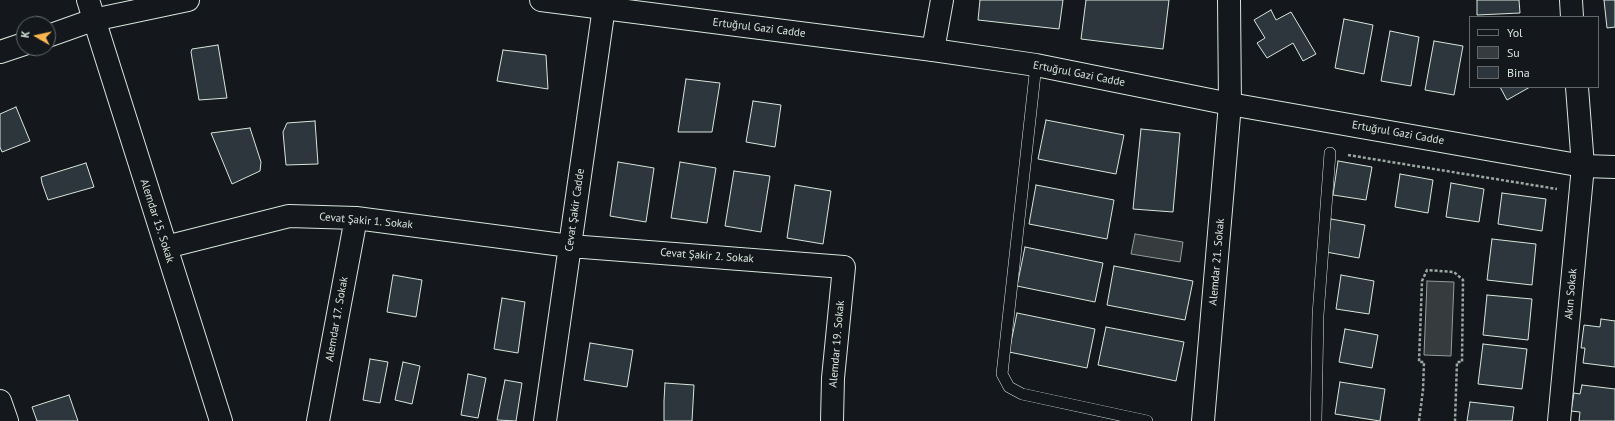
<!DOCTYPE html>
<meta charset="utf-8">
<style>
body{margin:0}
#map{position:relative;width:1615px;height:421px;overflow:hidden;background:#14181c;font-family:"PT Sans",sans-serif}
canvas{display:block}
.legend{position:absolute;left:1469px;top:16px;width:130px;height:72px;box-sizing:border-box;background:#14181c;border:1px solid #626a69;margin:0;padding:5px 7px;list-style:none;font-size:12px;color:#d8e6dc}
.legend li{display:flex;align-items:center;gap:8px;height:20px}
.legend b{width:20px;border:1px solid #626a69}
.north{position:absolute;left:16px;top:16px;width:40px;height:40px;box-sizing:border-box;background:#14181c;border:1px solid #626a69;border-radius:50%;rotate:279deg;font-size:11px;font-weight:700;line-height:16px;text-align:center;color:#d8e6dc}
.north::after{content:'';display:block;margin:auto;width:14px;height:18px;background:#ffb74d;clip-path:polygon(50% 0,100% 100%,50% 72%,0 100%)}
</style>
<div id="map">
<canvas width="1615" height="421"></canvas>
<ul class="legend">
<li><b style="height:5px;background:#14181c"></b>Yol</li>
<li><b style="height:11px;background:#363b3e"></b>Su</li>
<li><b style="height:11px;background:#2c363c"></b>Bina</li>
</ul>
<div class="north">K</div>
</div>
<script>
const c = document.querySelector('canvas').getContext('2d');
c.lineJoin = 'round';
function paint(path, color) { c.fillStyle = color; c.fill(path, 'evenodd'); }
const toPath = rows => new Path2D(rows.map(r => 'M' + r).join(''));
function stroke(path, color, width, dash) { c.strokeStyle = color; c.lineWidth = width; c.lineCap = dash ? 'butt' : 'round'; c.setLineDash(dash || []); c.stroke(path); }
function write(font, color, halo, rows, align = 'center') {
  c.font = font + ' "PT Sans",sans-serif'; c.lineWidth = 3; c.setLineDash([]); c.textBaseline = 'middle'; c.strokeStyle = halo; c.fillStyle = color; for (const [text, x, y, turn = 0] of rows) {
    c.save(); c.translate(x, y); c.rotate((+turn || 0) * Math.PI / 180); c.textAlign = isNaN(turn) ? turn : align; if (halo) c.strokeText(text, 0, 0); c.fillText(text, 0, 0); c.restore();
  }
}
const water = toPath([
 [1135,234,1183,242,1180,262,1131,254,1135,234],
 [1427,281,1454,282,1451,356,1424,355,1427,281]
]);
paint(water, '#363b3e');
stroke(water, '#939e99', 1);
const building = toPath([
 [980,0,1063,0,1059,29,978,20,980,0],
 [1086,0,1169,0,1163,49,1081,39,1086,0],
 [1477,0,1519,0,1520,13,1477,15,1477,0],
 [1604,0,1615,0,1615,27,1607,28,1604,0],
 [1271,10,1276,20,1291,12,1316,54,1303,61,1293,43,1267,58,1257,43,1265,38,1254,20,1271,10],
 [1344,19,1373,25,1364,74,1335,68,1344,19],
 [1390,31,1419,37,1411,86,1381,81,1390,31],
 [1434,41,1463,46,1454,95,1425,90,1434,41],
 [218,45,227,98,199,100,191,52,192,49,218,45],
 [503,50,546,55,548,89,497,81,503,50],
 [686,79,720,83,712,132,678,132,686,79],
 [1500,87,1530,87,1507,100,1500,87],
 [753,101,781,105,775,147,746,142,753,101],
 [16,107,30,141,2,152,0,147,0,114,16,107],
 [1046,120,1124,135,1116,174,1038,159,1046,120],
 [315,121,318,164,286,165,283,132,287,123,315,121],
 [250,128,261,162,260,171,232,184,211,133,250,128],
 [1141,129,1180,133,1173,212,1133,209,1141,129],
 [1338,161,1372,167,1366,200,1333,195,1338,161],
 [618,162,654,168,646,222,610,216,618,162],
 [680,162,716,168,707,223,671,218,680,162],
 [86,163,94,187,48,200,42,183,41,177,86,163],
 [734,171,770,176,761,232,725,226,734,171],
 [1400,174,1433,180,1428,213,1395,207,1400,174],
 [1451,183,1484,189,1479,222,1446,217,1451,183],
 [795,185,831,191,823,244,787,238,795,185],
 [1036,185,1114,200,1107,239,1029,224,1036,185],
 [1502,193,1546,199,1542,231,1498,224,1502,193],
 [1331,219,1365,225,1359,258,1326,252,1331,219],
 [1492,239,1536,244,1532,285,1487,280,1492,239],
 [1025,247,1103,263,1095,302,1017,286,1025,247],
 [1114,266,1193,281,1185,320,1107,305,1114,266],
 [393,275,422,280,416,317,387,312,393,275],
 [1341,275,1374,281,1369,314,1336,309,1341,275],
 [1487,295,1532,299,1528,340,1483,335,1487,295],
 [502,298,525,302,518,353,494,349,502,298],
 [1017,313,1095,329,1087,368,1009,352,1017,313],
 [1601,319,1615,321,1615,367,1583,363,1585,348,1581,348,1584,325,1600,327,1601,319],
 [1106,327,1184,342,1176,381,1098,365,1106,327],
 [1345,329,1378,335,1372,368,1339,362,1345,329],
 [590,343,633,350,627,387,584,380,590,343],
 [1483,344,1527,349,1522,389,1478,384,1483,344],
 [370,359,388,362,380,403,363,400,370,359],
 [403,362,420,366,412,404,395,400,403,362],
 [468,374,486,378,478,418,461,415,468,374],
 [505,380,522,383,516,421,497,420,505,380],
 [1340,382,1385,389,1380,421,1335,414,1340,382],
 [665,383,694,385,692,421,664,421,664,401,665,383],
 [1582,385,1615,389,1615,421,1579,421,1580,412,1571,411,1574,393,1580,394,1582,385],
 [69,395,78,421,37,421,32,407,69,395],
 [1470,402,1514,407,1512,421,1467,421,1470,402]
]);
paint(building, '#2c363c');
stroke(building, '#d8e6dc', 1);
const service = toPath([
 [1036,65,1002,374,1009,387,1022,394,1147,421],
 [1316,421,1318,315,1330,153]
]);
const minor = toPath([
 [88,0,221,421],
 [1571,0,1572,17],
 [933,50,942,0],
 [166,247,289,216,356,218,570,246,844,267,833,378,832,421],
 [0,401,7,421],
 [318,421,356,218],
 [545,421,605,0],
 [1203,421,1230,104,1229,0],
 [1559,421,1583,166,1577,87]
]);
const tertiary = toPath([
 [541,0,933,50,1036,65,1230,104,1583,166,1615,167],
 [48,36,93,20,188,0],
 [0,52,24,44]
]);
stroke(service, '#d8e6dc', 12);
stroke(minor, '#d8e6dc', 24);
stroke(tertiary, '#d8e6dc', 24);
stroke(toPath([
 [1348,155,1557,189],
 [1419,421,1423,390,1424,362,1419,362,1422,281,1427,270,1454,272,1463,280,1462,362,1457,362,1455,421]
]), '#9da8a2', 2.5, [3, 2]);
stroke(service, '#14181c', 11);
stroke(minor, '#14181c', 22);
stroke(tertiary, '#14181c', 22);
write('11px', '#d8e6dc', '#14181c', [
 ["Ertuğrul Gazi Cadde",759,28,7],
 ["Ertuğrul Gazi Cadde",1079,74,11],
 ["Ertuğrul Gazi Cadde",1398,133,10],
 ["Cevat Şakir Cadde",575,210,-82],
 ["Alemdar 15. Sokak",157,221,72],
 ["Cevat Şakir 1. Sokak",366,221,5],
 ["Cevat Şakir 2. Sokak",707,256,4],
 ["Alemdar 21. Sokak",1217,262,-85],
 ["Akın Sokak",1571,294,-85],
 ["Alemdar 17. Sokak",337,319,-80],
 ["Alemdar 19. Sokak",837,344,-85]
]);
</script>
